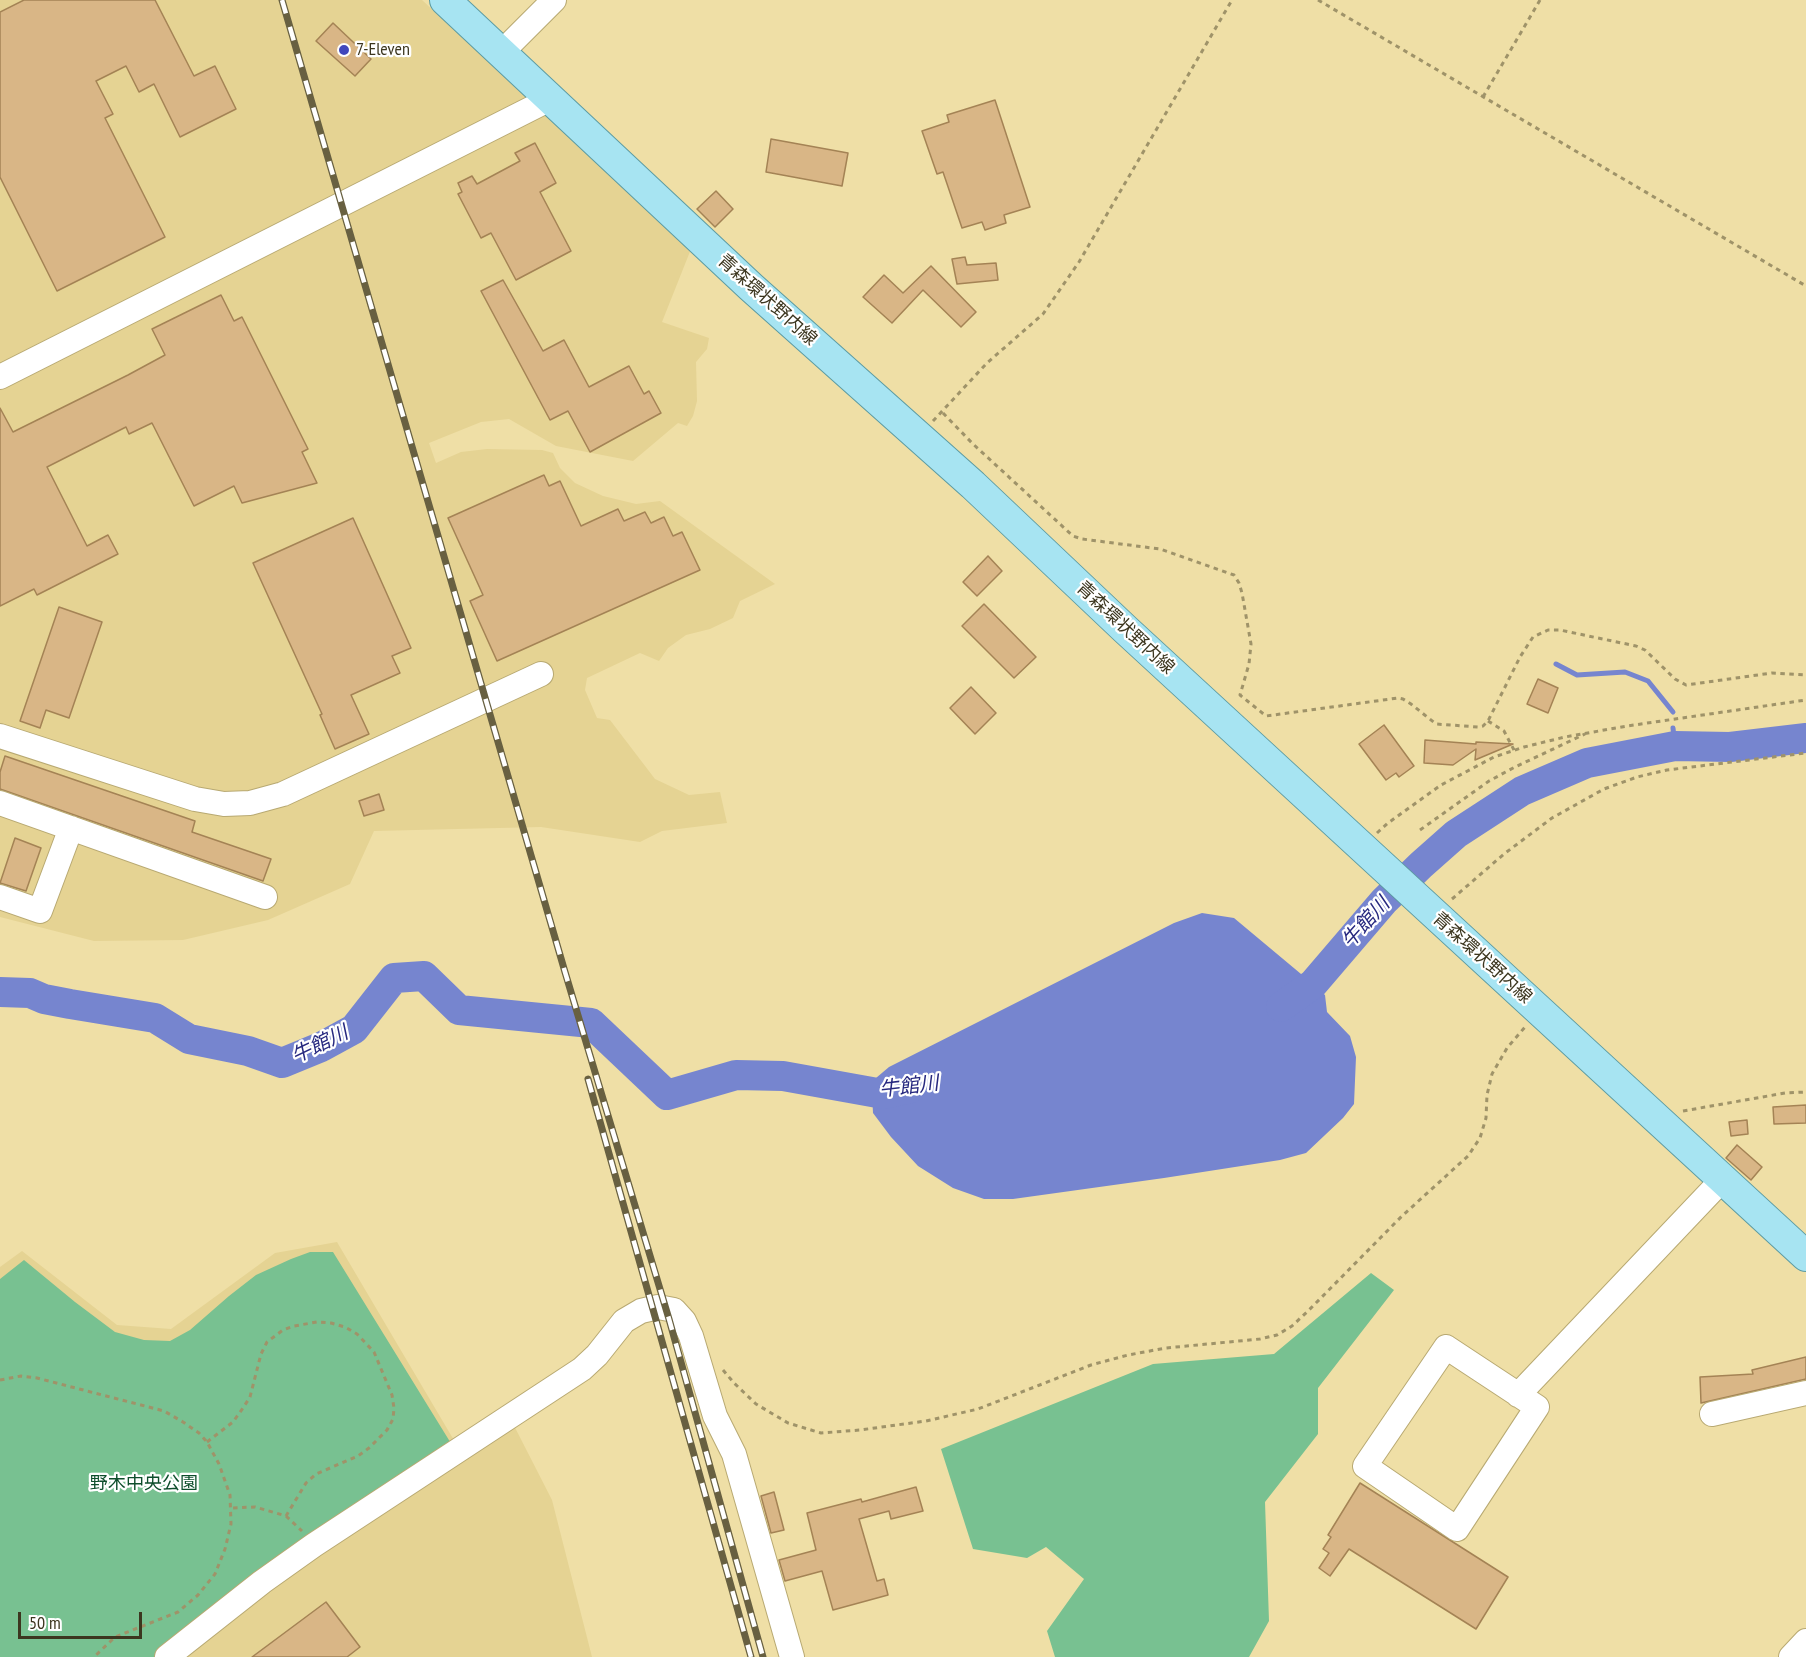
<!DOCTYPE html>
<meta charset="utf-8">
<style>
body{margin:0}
#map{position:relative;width:1806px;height:1657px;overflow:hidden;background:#efdfa6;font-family:"PT Sans Narrow",sans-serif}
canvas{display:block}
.scale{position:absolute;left:18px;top:1612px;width:124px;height:27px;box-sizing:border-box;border:3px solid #3c361f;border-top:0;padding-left:8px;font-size:18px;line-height:21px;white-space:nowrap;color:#3c361f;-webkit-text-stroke:4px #fff;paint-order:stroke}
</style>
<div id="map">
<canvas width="1806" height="1657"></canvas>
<div class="scale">50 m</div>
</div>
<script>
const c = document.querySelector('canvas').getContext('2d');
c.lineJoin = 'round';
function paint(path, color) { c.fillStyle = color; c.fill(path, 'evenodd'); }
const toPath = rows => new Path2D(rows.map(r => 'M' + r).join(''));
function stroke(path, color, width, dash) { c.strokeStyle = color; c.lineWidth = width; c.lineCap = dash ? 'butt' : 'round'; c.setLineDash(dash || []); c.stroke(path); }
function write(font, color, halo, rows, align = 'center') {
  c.font = font + ' "PT Sans Narrow","Noto Sans JP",sans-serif'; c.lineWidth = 4.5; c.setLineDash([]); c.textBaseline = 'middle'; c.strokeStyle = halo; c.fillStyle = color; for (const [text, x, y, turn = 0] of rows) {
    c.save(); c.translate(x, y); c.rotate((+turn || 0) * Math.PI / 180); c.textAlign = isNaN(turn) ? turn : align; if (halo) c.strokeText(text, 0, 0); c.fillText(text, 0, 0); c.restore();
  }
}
paint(toPath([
 [0,0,422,0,691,249,662,322,709,338,707,349,696,362,697,401,693,416,687,426,678,423,633,461,556,446,509,419,481,422,429,443,436,463,461,452,487,449,542,450,553,453,560,468,575,483,603,496,636,504,660,501,775,584,740,601,733,618,710,629,686,635,668,648,659,661,640,653,587,678,585,690,597,718,610,720,655,779,689,795,720,792,727,823,662,831,640,842,541,827,374,831,350,884,268,920,183,940,94,941,0,917],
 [337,1242,455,1442,506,1410,552,1500,592,1657,0,1657,0,1267,22,1251,117,1325,171,1329,275,1253]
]), '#e5d393');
paint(toPath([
 [310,1252,333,1252,452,1445,156,1657,0,1657,0,1279,24,1260,75,1302,115,1332,144,1340,170,1341,190,1330,229,1296,256,1275,291,1259],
 [1371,1273,1394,1290,1318,1388,1318,1434,1265,1502,1269,1621,1249,1657,1055,1657,1047,1631,1084,1579,1046,1547,1027,1558,973,1549,941,1449,1153,1364,1274,1354]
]), '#78c191');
paint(toPath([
 [1202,913,1234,918,1313,984,1325,995,1327,1012,1350,1036,1356,1057,1354,1104,1343,1118,1306,1153,1280,1160,1164,1178,1013,1199,984,1199,953,1188,918,1166,891,1137,873,1113,872,1092,876,1078,889,1067,1174,923]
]), '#7685cf');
stroke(toPath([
 [1556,664,1577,675,1625,672,1648,681,1673,712],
 [1673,728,1675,746]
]), '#7685cf', 5);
stroke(toPath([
 [0,992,30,993,44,999,70,1004,155,1018,189,1039,248,1051,282,1063,321,1047,354,1029,394,978,424,976,459,1010,591,1023,667,1095,736,1075,783,1076,883,1094,911,1088],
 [1281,1007,1313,984,1384,901,1421,865,1456,834,1522,791,1587,763,1675,746,1730,747,1806,738]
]), '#7685cf', 30);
const building = toPath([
 [24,0,155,0,194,76,215,66,236,109,180,137,154,84,139,92,126,66,96,81,113,114,105,118,165,237,57,291,0,177,0,12,24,0],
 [333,23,371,59,355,76,316,41,333,23],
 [995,100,1030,207,1004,215,1006,223,985,230,982,222,962,228,943,172,937,174,922,131,949,122,947,115,995,100],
 [771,139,848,153,842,186,766,172,771,139],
 [535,143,556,183,540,192,571,251,516,280,491,233,481,238,458,194,462,192,458,183,472,176,477,184,520,161,515,153,535,143],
 [716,191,733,209,715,227,697,209,716,191],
 [965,257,967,265,996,263,998,280,957,284,952,259,965,257],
 [931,266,976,312,961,327,923,290,892,323,863,297,884,275,903,293,931,266],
 [503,280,543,351,564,340,589,387,629,366,644,394,649,391,661,413,590,452,568,411,550,420,481,291,503,280],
 [221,295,234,321,242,317,308,449,302,452,317,483,242,503,234,486,194,506,152,423,129,434,126,427,47,467,87,546,108,535,118,554,37,595,34,589,0,606,0,408,13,432,128,375,165,355,152,329,221,295],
 [544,475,549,486,560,481,581,526,618,509,624,521,645,512,651,523,664,517,673,536,682,532,700,570,497,661,470,601,483,595,448,518,544,475],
 [353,518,411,648,392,656,400,673,351,695,369,734,335,749,320,715,322,714,253,563,353,518],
 [988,556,1002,571,977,596,963,582,988,556],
 [984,604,1036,657,1014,678,962,626,984,604],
 [59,607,102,622,69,718,46,710,40,728,20,721,59,607],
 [1538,679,1558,688,1548,713,1527,704,1538,679],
 [971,687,996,713,975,734,950,708,971,687],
 [1384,725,1414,766,1399,777,1396,773,1386,780,1359,744,1384,725],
 [1425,740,1476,744,1476,742,1513,744,1475,760,1476,749,1453,765,1424,763,1425,740],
 [5,756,195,821,192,832,271,859,263,881,0,789,0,772,5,756],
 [379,794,384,810,364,816,359,801,379,794],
 [15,838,41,848,26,891,0,883,15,838],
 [1806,1105,1806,1123,1774,1124,1773,1107,1806,1105],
 [1747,1120,1748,1134,1731,1136,1729,1122,1747,1120],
 [1737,1145,1762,1167,1751,1180,1726,1158,1737,1145],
 [1806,1357,1806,1379,1701,1403,1700,1377,1753,1374,1752,1370,1806,1357],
 [1360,1483,1508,1577,1476,1629,1349,1549,1330,1576,1319,1568,1329,1553,1323,1549,1331,1537,1328,1535,1360,1483],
 [916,1487,923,1511,891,1519,889,1511,859,1519,877,1581,884,1579,888,1595,833,1610,822,1571,785,1581,779,1560,816,1550,807,1513,861,1499,862,1502,916,1487],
 [774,1492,784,1530,771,1533,761,1496,774,1492],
 [326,1602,360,1647,347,1657,252,1657,326,1602]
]);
paint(building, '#d9b686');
stroke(building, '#a48355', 1.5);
const minor = toPath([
 [501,53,554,0],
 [0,377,550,99],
 [0,736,195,799,224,804,250,803,283,794,541,674],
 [0,803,265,897],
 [0,897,40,911,71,828],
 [1446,1347,1537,1407,1457,1529,1365,1466,1446,1347],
 [1518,1395,1722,1180],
 [1712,1414,1806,1393],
 [167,1657,262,1582,314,1545,582,1369,597,1355,624,1321,641,1311,658,1307,674,1310,684,1321,691,1336,715,1416,734,1454,792,1657],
 [1791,1657,1806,1641]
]);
const major = toPath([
 [445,0,751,287,973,485,1125,629,1806,1256]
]);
stroke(minor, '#b8a972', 26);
stroke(major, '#5c9ba2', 32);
stroke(toPath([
 [1318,0,1806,286],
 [1483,97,1540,0],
 [943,413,973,444,1073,536,1082,539,1160,549,1234,575,1239,583,1242,593,1251,644,1249,664,1240,695,1266,716,1398,698,1403,699,1411,704,1436,724,1478,727,1483,726,1488,721,1520,657,1533,637,1548,630,1560,630,1636,646,1645,650,1675,679,1686,685,1772,673,1806,675],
 [933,421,987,363,1043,314,1079,262,1232,0],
 [1488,721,1504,731,1514,750],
 [1420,830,1489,781,1515,767,1585,734],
 [1377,833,1388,823,1441,785,1494,757,1524,747,1565,737,1627,726,1806,700],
 [1452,899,1504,854,1552,818,1604,789,1637,777,1667,770,1806,753],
 [1683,1111,1785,1093,1806,1092],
 [723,1370,734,1383,756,1404,788,1423,821,1433,860,1430,926,1421,978,1409,1091,1365,1128,1355,1166,1348,1260,1339,1277,1335,1292,1326,1309,1310,1402,1216,1468,1156,1480,1138,1486,1118,1487,1095,1492,1074,1507,1048,1525,1027],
 [0,1380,21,1376,37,1378,164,1411,183,1422,199,1433,207,1442,219,1464,230,1495,231,1524,225,1549,215,1574,198,1595,178,1612,115,1637,94,1657],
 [207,1442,233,1422,243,1408,250,1397,261,1354,267,1342,283,1330,294,1326,317,1322,331,1323,345,1327,357,1334,374,1352,392,1395,394,1408,393,1419,387,1430,369,1448,358,1456,316,1474,306,1483,286,1516,255,1507,232,1508],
 [286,1516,302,1531]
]), '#9f9369', 3, [4.5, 4.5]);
stroke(minor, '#fff', 24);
stroke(major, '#a7e4f2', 30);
const rail = toPath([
 [282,0,565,972,669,1319,763,1657],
 [588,1079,751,1657]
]);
stroke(rail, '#686041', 7);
stroke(rail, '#fff', 4.5, [14]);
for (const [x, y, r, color] of [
 [344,50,6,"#4147bc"]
]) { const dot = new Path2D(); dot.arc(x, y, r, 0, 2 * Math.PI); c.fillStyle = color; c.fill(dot); stroke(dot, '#fff', 2); }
write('18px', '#3c361f', '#fff', [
 ["7-Eleven",356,50]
], 'left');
write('18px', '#3c361f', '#fff', [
 ["青森環状野内線",767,300,42],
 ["青森環状野内線",1125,628,43],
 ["青森環状野内線",1482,958,42]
]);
write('18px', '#0e4e2c', '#fff', [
 ["野木中央公園",144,1484]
]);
write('italic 20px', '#26287f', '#fff', [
 ["牛館川",1366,923,-48],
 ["牛館川",320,1045,-26],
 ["牛館川",909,1087,-7]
]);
</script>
